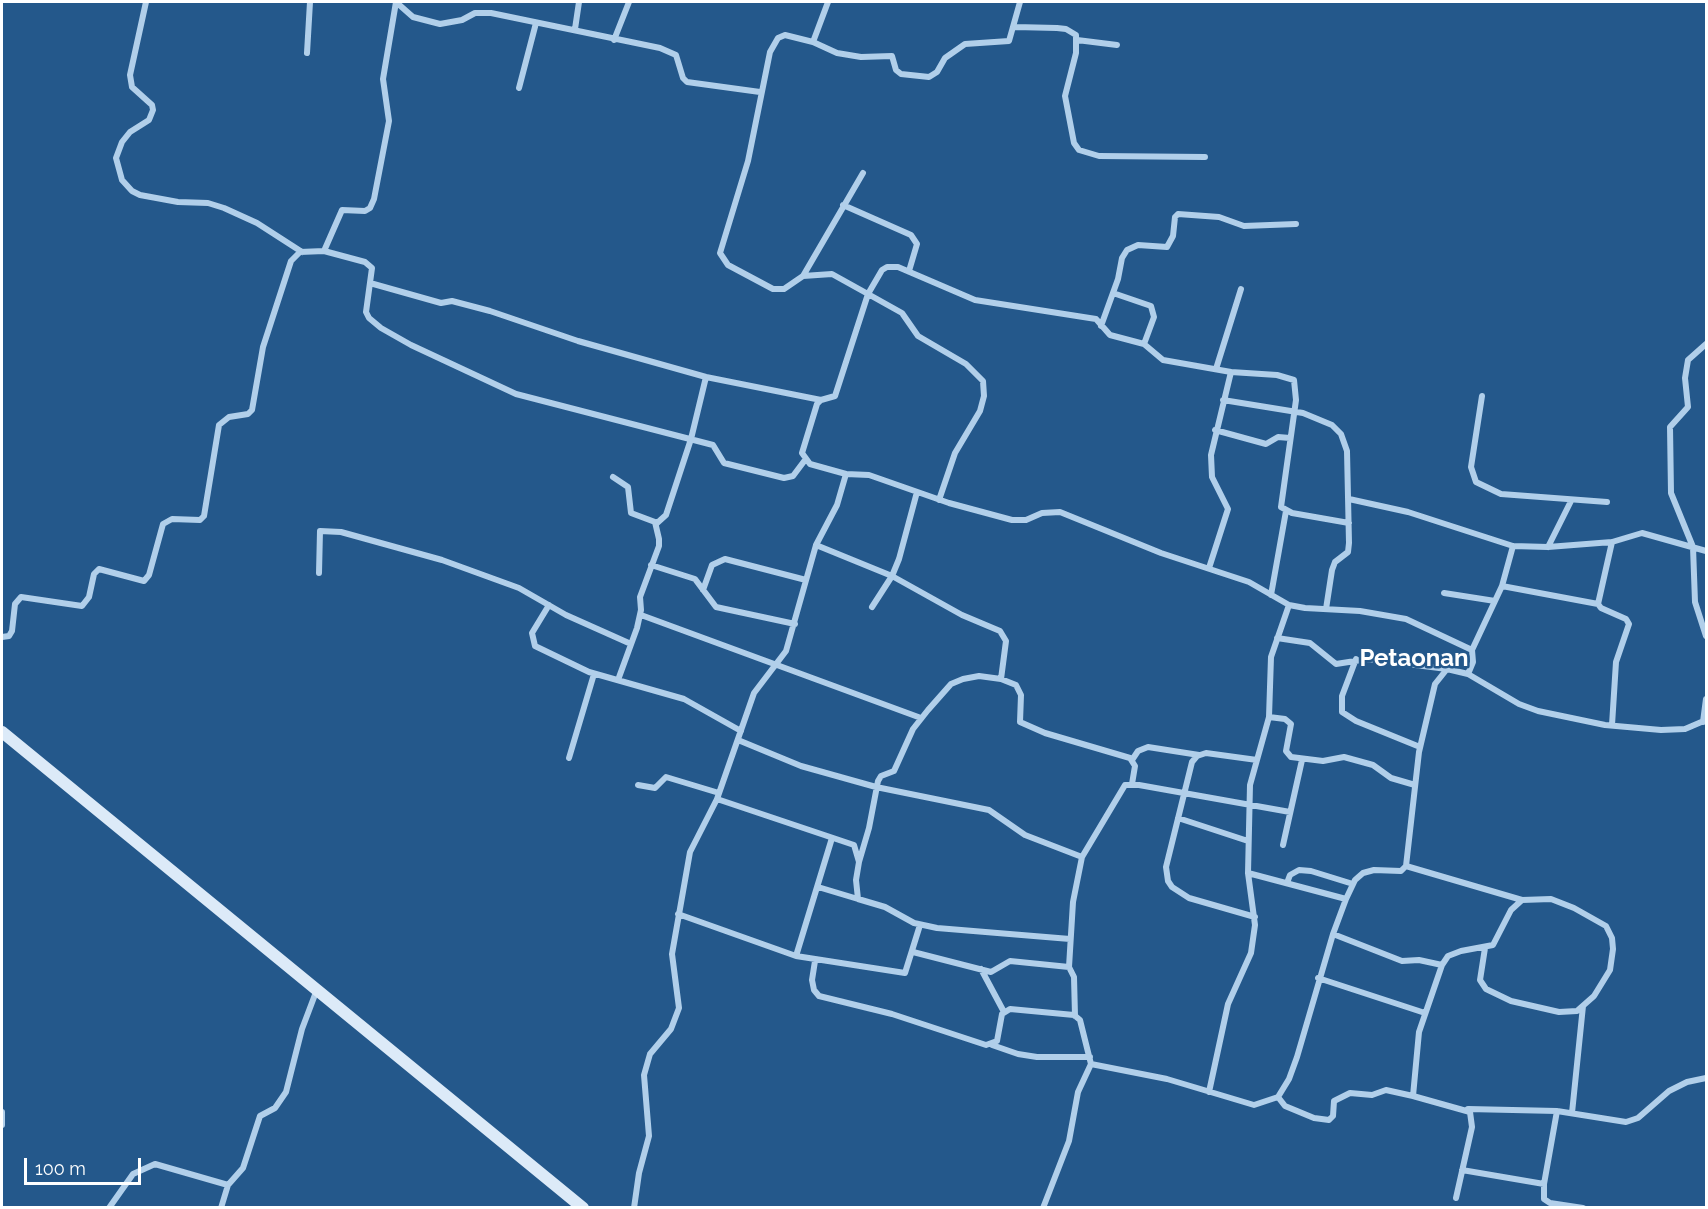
<!DOCTYPE html>
<style>
body{margin:0}
#map{position:relative;width:1708px;height:1209px;overflow:hidden;background:#24588b;font-family:Raleway,sans-serif}
canvas{display:block}
.frame{position:absolute;inset:0;border:3px solid #fff;pointer-events:none}
.scale{position:absolute;left:24px;top:1158px;width:117px;height:27px;box-sizing:border-box;border:3px solid #fff;border-top:0;padding-left:8px;font-size:18px;line-height:21px;white-space:nowrap;color:#fff;-webkit-text-stroke:4px #24588b;paint-order:stroke}
</style>
<div id="map">
<canvas width="1708" height="1209"></canvas>
<div class="frame"></div>
<div class="scale">100 m</div>
</div>
<script>
const c = document.querySelector('canvas').getContext('2d');
c.lineJoin = 'round';
const toPath = rows => new Path2D(rows.map(r => 'M' + r).join(''));
function stroke(path, color, width, dash) { c.strokeStyle = color; c.lineWidth = width; c.lineCap = dash ? 'butt' : 'round'; c.setLineDash(dash || []); c.stroke(path); }
function write(font, color, halo, rows, align = 'center') {
  c.font = font + ' Raleway,sans-serif'; c.lineWidth = 5; c.setLineDash([]); c.textBaseline = 'middle'; c.strokeStyle = halo; c.fillStyle = color; for (const [text, x, y, turn = 0] of rows) {
    c.save(); c.translate(x, y); c.rotate((+turn || 0) * Math.PI / 180); c.textAlign = isNaN(turn) ? turn : align; if (halo) c.strokeText(text, 0, 0); c.fillText(text, 0, 0); c.restore();
  }
}
stroke(toPath([
 [146,2,130,75,132,87,152,105,153,110,149,120,130,132,122,142,116,158,122,180,132,191,140,195,178,202,208,203,224,208,257,223,302,252],
 [828,2,813,42,785,35,778,38,770,52,748,161,720,253,728,265,773,289,784,289,803,276,832,274,868,294,835,396,821,400,817,404,802,453,810,464,846,474],
 [1015,27,1057,28,1066,29,1076,35,1076,53,1065,96,1074,143,1079,150,1099,156,1205,157],
 [575,29,579,2],
 [614,40,629,2],
 [1077,40,1117,45],
 [813,42,837,53,861,57,892,56,896,70,901,74,929,77,937,72,945,58,965,44,1009,41,1020,2],
 [307,53,310,2],
 [519,88,536,23],
 [760,92,687,82,683,78,676,55,660,48,491,13,475,13,462,20,440,24,413,17,396,2,383,79,389,121,374,199,370,208,365,211,342,210,324,251,365,262,372,268,366,312,369,318,381,328,411,345,516,394,713,445,724,463,784,478,793,476,805,460],
 [843,205,911,235,917,244,909,271],
 [803,276,863,173],
 [370,283,441,303,452,301,490,311,578,341,706,377,821,400],
 [1113,293,1151,306,1154,317,1144,344],
 [1101,326,1118,279,1122,258,1127,250,1138,245,1167,247,1173,236,1175,217,1178,214,1219,217,1244,226,1296,224],
 [1706,344,1688,360,1685,378,1688,407,1670,427,1671,493,1693,547,1695,602,1706,636],
 [1216,369,1241,289],
 [1231,372,1277,375,1294,380,1296,400,1281,507,1292,513,1349,523],
 [1482,396,1471,467,1476,482,1501,494,1607,502],
 [1223,400,1303,413,1332,425,1341,434,1347,451,1349,543,1348,552,1335,562,1332,570,1326,609],
 [1215,430,1266,444,1278,437,1290,438],
 [613,477,628,487,631,513,655,522,659,539,659,546,640,597,641,610,637,628,618,680],
 [1349,499,1408,512,1513,546,1548,547,1612,542,1642,533,1706,551],
 [939,500,955,453,980,411,984,396,983,381,966,364,918,336,902,313,868,294,882,270,887,267,898,267,975,300,1096,319,1110,335,1144,344,1163,360,1231,372,1211,455,1212,477,1228,509,1209,568],
 [656,524,666,515,691,439,706,377],
 [816,545,892,576,962,615,1000,631,1006,641,1001,679],
 [1548,547,1571,501],
 [651,565,695,579,716,607,795,624],
 [319,573,320,531,341,532,442,560,519,588,566,615,631,644],
 [1502,586,1598,604],
 [703,590,712,565,725,559,806,580],
 [1444,593,1495,601],
 [1271,595,1286,511],
 [549,605,532,633,535,646,589,672,684,699,741,731],
 [872,607,892,576,899,559,917,492],
 [641,615,921,718],
 [2,637,9,636,12,631,15,604,21,597,82,606,89,597,94,574,99,569,144,581,149,575,163,524,172,519,200,520,204,516,219,425,229,417,248,414,252,410,263,347,291,261,300,252,324,251],
 [1277,638,1310,643,1336,664,1368,659,1447,669],
 [1472,650,1502,586,1513,546],
 [1356,659,1342,696,1342,712,1356,721,1420,747],
 [1269,717,1285,719,1291,724,1286,751,1291,757,1323,761,1344,757,1373,765,1391,778,1415,785],
 [1703,722,1706,699],
 [1612,725,1616,662,1629,624,1626,619,1601,608,1598,604,1612,542],
 [738,740,801,766,876,787,989,810,1025,835,1082,857],
 [569,758,594,674],
 [1132,760,1138,751,1148,747,1199,755],
 [638,785,655,788,666,777,719,793],
 [717,799,854,845,859,862,856,880,858,899,885,907,914,923,937,928,1070,939],
 [1178,818,1248,841],
 [1283,845,1302,760],
 [859,862,869,828,878,781,881,776,894,771,913,729,928,710,951,684,963,679,979,676,1001,679,1016,685,1021,695,1020,722,1045,733,1130,758,1135,766,1132,784],
 [1406,866,1522,900],
 [1248,873,1346,899,1333,934,1402,961,1419,960,1442,965],
 [1287,883,1290,875,1299,870,1311,871,1353,884],
 [818,887,858,899],
 [1346,899,1355,880,1363,873,1374,870,1401,871,1406,866,1419,752,1435,684,1447,669,1468,674],
 [678,914,796,956,832,838],
 [1255,917,1189,898,1172,887,1168,881,1166,867,1192,762,1197,756,1206,753,1257,760],
 [913,952,991,972,1010,961,1069,967,1073,902,1082,857,1125,785,1139,785,1290,812],
 [796,956,905,973,920,925],
 [815,961,812,980,814,990,819,996,892,1014,986,1045,997,1041,1002,1014,1010,1009,1074,1015,1080,1020,1091,1064,1078,1092,1069,1141,1043,1208],
 [1069,967,1074,977,1075,1016],
 [981,969,1004,1012],
 [1318,978,1425,1013],
 [992,1045,1018,1054,1037,1057,1090,1057],
 [1091,1064,1167,1079,1254,1105,1278,1097,1289,1079,1297,1057,1333,934],
 [1209,1092,1228,1004,1251,953,1255,925,1248,873,1250,785,1269,717,1271,657,1289,605],
 [1413,1096,1470,1112,1472,1127,1456,1198],
 [1278,1097,1285,1106,1314,1118,1329,1120,1333,1116,1334,1101,1350,1093,1372,1095,1386,1090,1413,1096,1419,1032,1442,965,1448,956,1461,951,1493,945,1511,910,1522,900,1551,899,1574,908,1606,926,1612,938,1613,949,1610,970,1594,996,1577,1011,1559,1012,1511,1001,1486,989,1480,980,1485,948],
 [1468,1109,1557,1111,1626,1122,1638,1118,1669,1091,1687,1082,1706,1078],
 [1557,1111,1544,1184,1544,1199,1550,1203,1583,1208],
 [2,1112,2,1125],
 [1572,1113,1583,1006],
 [1462,1170,1544,1184],
 [109,1208,133,1174,155,1164,228,1185],
 [221,1208,228,1185,243,1168,260,1116,275,1108,286,1092,302,1029,316,992],
 [634,1208,639,1173,649,1136,644,1075,650,1054,671,1029,679,1008,672,954,690,852,717,799,754,693,786,651,816,545,837,505,846,474,869,475,949,503,1012,520,1026,520,1042,513,1060,512,1161,553,1249,582,1289,605,1305,608,1360,611,1406,619,1472,650,1473,662,1468,674,1519,704,1538,711,1605,725,1661,730,1685,729,1706,720]
]), '#b1cfea', 6);
stroke(toPath([
 [2,732,583,1208]
]), '#dceaf8', 12);
write('bold 24px', '#fff', '#24588b', [
 ["Petaonan",1414,659]
]);
</script>
